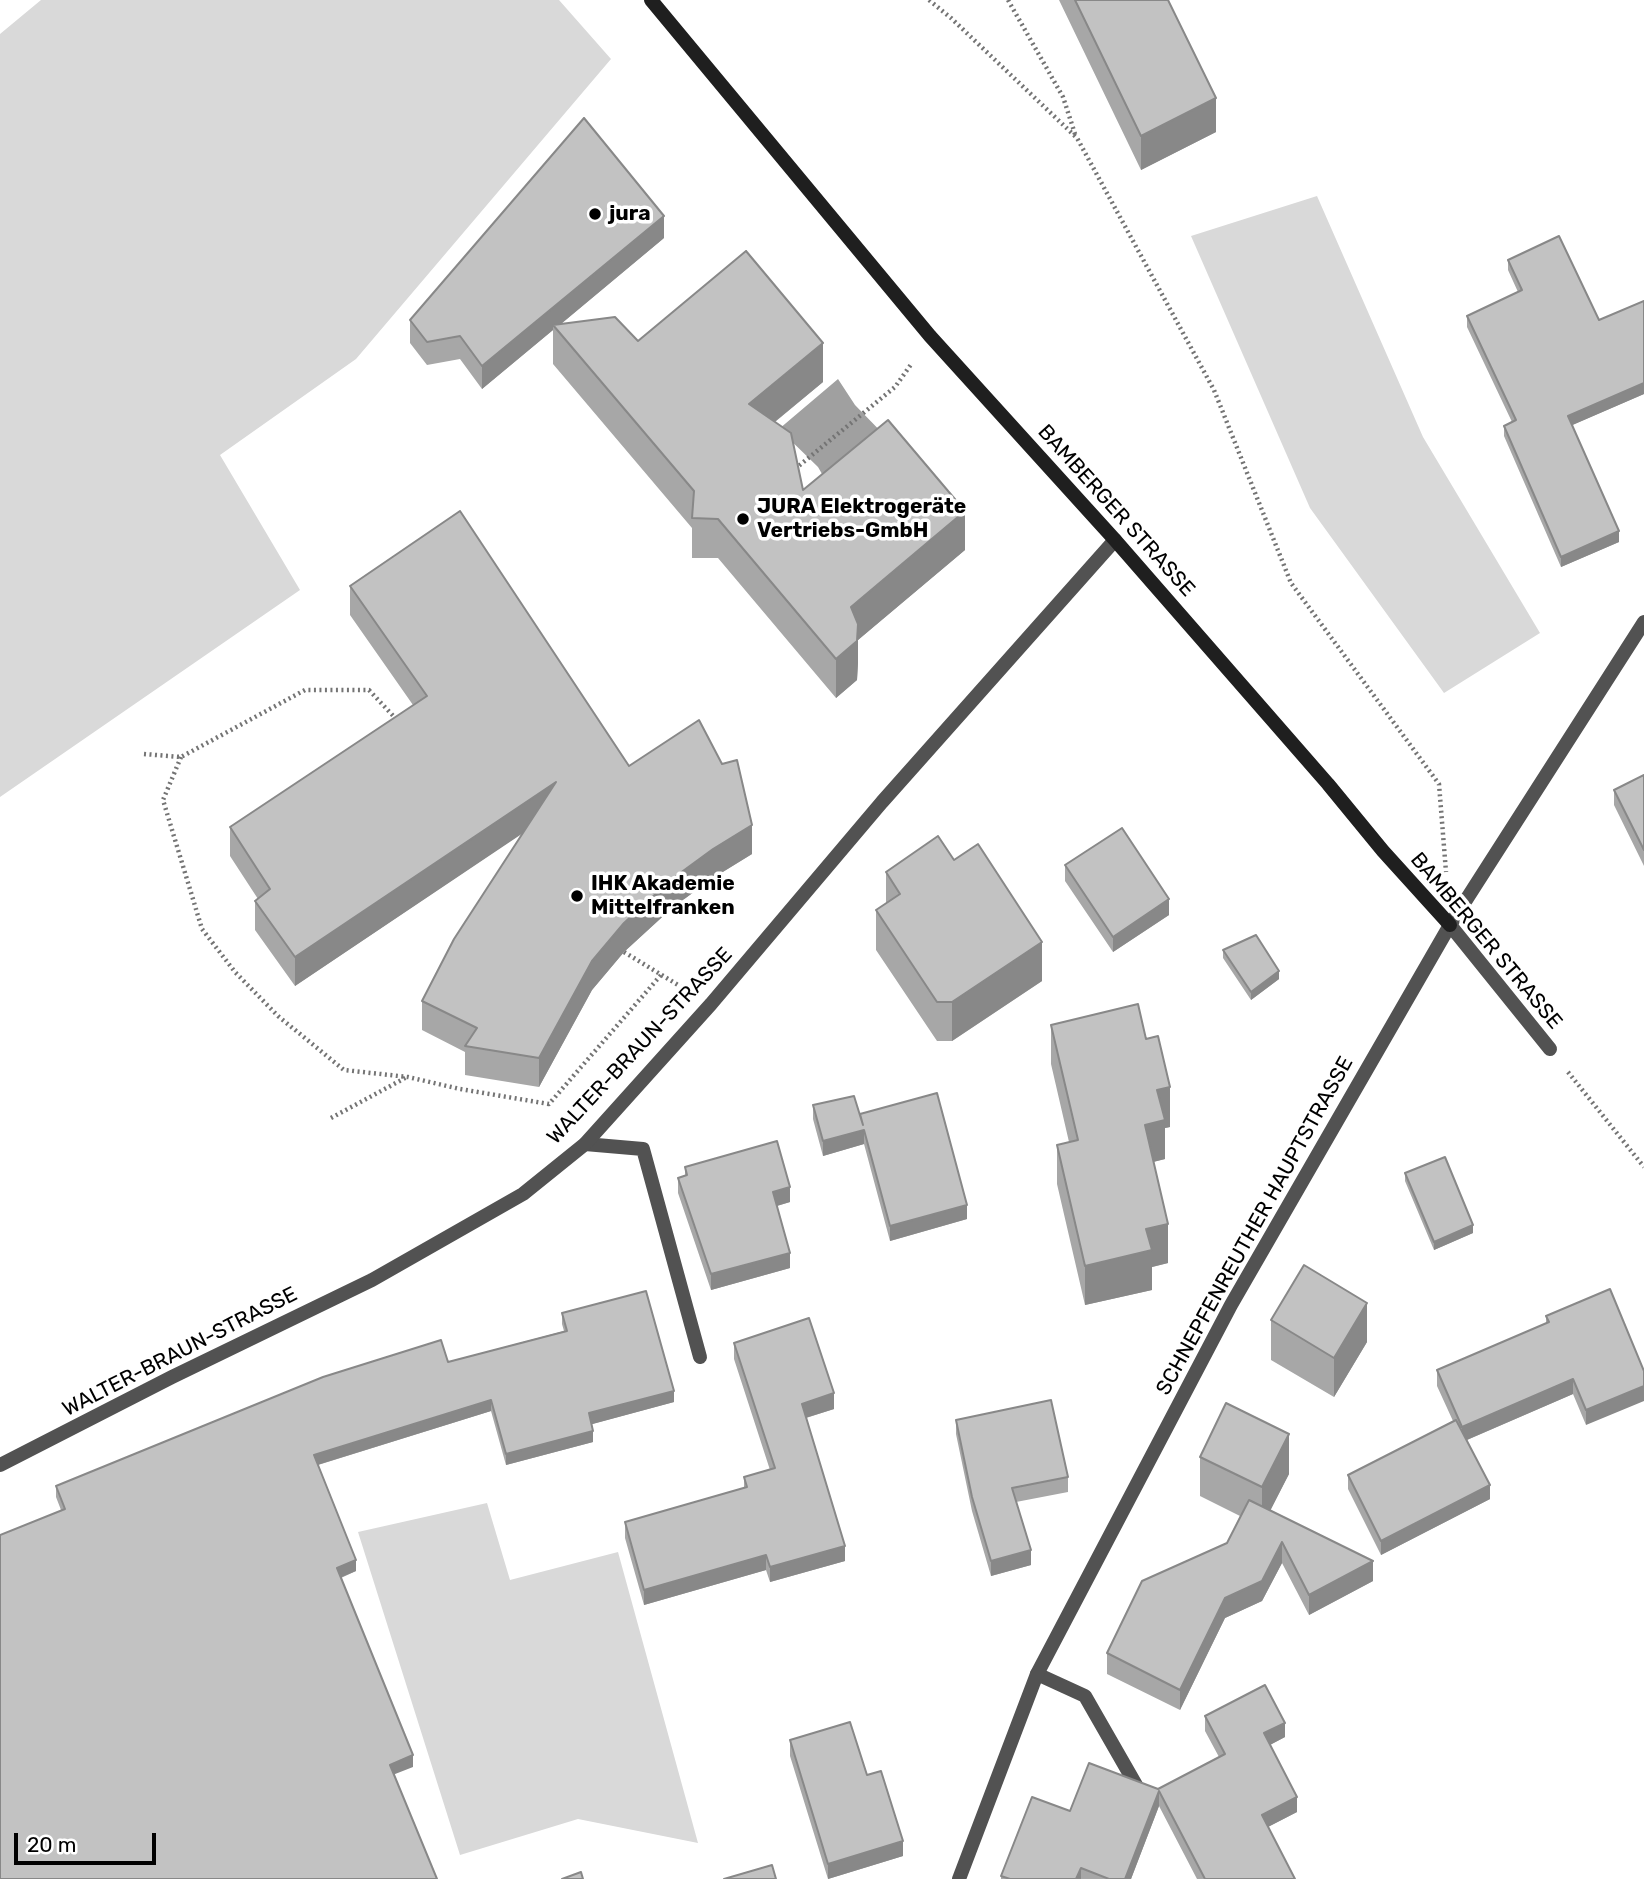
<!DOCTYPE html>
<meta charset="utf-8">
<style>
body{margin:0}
#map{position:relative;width:1644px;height:1879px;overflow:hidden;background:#fff;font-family:Rubik,sans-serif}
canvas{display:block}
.scale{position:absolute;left:14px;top:1833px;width:142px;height:32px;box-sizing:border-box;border:4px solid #000;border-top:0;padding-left:9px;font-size:21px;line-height:24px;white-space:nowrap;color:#000;-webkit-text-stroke:5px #fff;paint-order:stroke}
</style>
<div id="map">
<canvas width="1644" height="1879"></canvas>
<div class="scale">20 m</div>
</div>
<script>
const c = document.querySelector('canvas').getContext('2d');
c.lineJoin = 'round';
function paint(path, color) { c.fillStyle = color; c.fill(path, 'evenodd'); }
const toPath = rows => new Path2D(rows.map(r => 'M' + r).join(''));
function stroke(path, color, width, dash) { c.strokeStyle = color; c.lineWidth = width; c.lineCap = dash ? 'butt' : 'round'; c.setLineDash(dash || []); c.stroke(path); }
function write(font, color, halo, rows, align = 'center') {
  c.font = font + ' Rubik,sans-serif'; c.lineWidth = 7; c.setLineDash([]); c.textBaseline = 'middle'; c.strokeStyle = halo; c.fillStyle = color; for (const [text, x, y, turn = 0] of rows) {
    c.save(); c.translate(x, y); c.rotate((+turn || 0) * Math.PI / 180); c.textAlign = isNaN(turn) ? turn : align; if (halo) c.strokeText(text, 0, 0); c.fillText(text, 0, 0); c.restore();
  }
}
paint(toPath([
 [41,0,559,0,611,59,356,359,220,455,300,590,0,797,0,34],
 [1317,196,1423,437,1540,633,1444,693,1310,508,1191,236],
 [487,1503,510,1580,618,1552,698,1843,578,1819,460,1855,358,1532]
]), '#d9d9d9');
paint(toPath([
 [838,379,855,405,893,444,833,493,818,467,779,429]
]), '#a0a0a0');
stroke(toPath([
 [929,0,951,18,1077,138,1214,390,1291,583,1439,784,1446,872],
 [1008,0,1063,97,1076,137],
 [795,469,895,387,912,363],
 [144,754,181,757,305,690,369,690,397,720],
 [181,757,163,800,202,929,235,972,278,1016,344,1070,408,1077,460,1089,549,1104,661,975],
 [624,952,683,988],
 [1568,1072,1644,1167],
 [331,1118,407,1077]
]), '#747474', 4.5, [2, 3.5]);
stroke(toPath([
 [1450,925,1550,1049],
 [585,1144,643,1149,700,1357],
 [1037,1674,1085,1696,1136,1785]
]), '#525252', 14);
stroke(toPath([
 [0,1465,172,1377,372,1280,523,1194,585,1144,711,1004,882,802,1115,540],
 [959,1879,1037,1674,1231,1305,1450,925,1644,622]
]), '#525252', 14);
stroke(toPath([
 [651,0,930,336,1115,540,1328,784,1383,851,1450,925]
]), '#1f1f1f', 14);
paint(toPath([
 [1059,0,1168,0,1216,132,1141,170],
 [664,238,561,324,823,382,775,422,803,490,965,550,858,640,858,663,857,680,836,698,718,558,692,558,692,528,553,364,553,330,482,389,460,359,427,365,410,343,410,320],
 [1508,260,1599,320,1644,301,1644,394,1572,425,1619,542,1561,567,1504,436,1504,426,1512,422,1467,327,1467,316,1518,292,1508,270],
 [350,586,629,766,752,854,713,878,672,908,624,952,592,990,539,1087,465,1075,465,1052,422,1030,422,1001,522,833,295,986,255,930,255,901,258,899,230,856,230,827,413,705,350,615],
 [1644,775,1644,866,1614,805,1614,790],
 [954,860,1042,981,952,1041,937,1041,876,950,876,910,886,904,886,872],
 [1065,865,1169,915,1113,952,1065,881],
 [1223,950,1279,979,1251,1000,1223,958],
 [1051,1025,1146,1039,1170,1127,1165,1128,1165,1159,1153,1162,1168,1263,1152,1267,1152,1290,1085,1305,1057,1184,1057,1145,1069,1142,1051,1064],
 [813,1105,860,1116,967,1219,890,1241,864,1144,823,1156,813,1119],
 [685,1167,790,1202,777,1206,790,1268,711,1290,678,1193,678,1178,685,1176],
 [1405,1173,1473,1233,1434,1250,1405,1181],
 [1610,1289,1586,1425,1573,1394,1467,1440,1490,1499,1381,1555,1348,1489,1348,1475,1453,1421,1437,1386,1437,1370,1546,1323,1546,1316],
 [562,1313,674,1402,592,1424,593,1442,506,1465,491,1411,318,1465,356,1571,341,1578,413,1767,61,1510,56,1497,56,1486,448,1362,564,1331,562,1324],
 [1271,1320,1367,1342,1334,1397,1271,1360],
 [734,1343,834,1409,806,1418,845,1561,770,1582,766,1570,644,1605,625,1538,625,1522,744,1488,744,1477,770,1470,734,1359],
 [956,1420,1068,1477,1068,1492,1016,1502,1031,1565,991,1576,972,1511,956,1434],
 [1200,1457,1289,1474,1270,1510,1373,1581,1309,1615,1282,1563,1262,1601,1225,1618,1180,1710,1107,1674,1107,1653,1227,1543,1240,1516,1200,1496],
 [1205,1716,1285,1737,1270,1745,1297,1812,1268,1827,1295,1879,1197,1879,1159,1806,1131,1879,1001,1879,1001,1876,1070,1811,1158,1789,1219,1757,1205,1731],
 [790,1740,867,1775,903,1856,828,1879,790,1756]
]), '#a7a7a7');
paint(toPath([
 [1216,98,1216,132,1141,170,1141,136],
 [664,216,664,238,556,328,553,325,553,330,482,389,482,366],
 [823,343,823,382,749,443,749,404],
 [1644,383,1644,394,1568,427,1568,416],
 [965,511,965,550,858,640,858,663,857,680,836,698,836,659,851,607],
 [1619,531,1619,542,1561,567,1561,557],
 [556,782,556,811,295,986,295,957],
 [752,825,752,854,713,878,672,908,624,952,592,990,539,1087,539,1058,592,961,624,923,672,879,713,849],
 [1169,899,1169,915,1113,952,1113,937],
 [1042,942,1042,981,952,1041,952,1002],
 [1279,971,1279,979,1251,1000,1251,992],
 [1170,1087,1170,1127,1165,1128,1165,1159,1145,1164,1145,1125,1157,1090],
 [864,1130,864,1144,823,1156,823,1141],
 [790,1187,790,1202,773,1207,773,1192],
 [967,1205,967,1219,890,1241,890,1226],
 [1168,1224,1168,1263,1152,1267,1152,1290,1085,1305,1085,1266,1146,1229],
 [1473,1225,1473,1233,1434,1250,1434,1242],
 [790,1253,790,1268,711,1290,711,1274],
 [1367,1303,1367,1342,1334,1397,1334,1358],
 [1573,1379,1573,1394,1462,1442,1462,1427],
 [1644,1386,1644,1401,1586,1425,1586,1410],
 [674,1391,674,1402,589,1425,589,1413],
 [834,1393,834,1409,802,1419,802,1404],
 [491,1400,491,1411,314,1466,314,1455],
 [593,1431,593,1442,506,1465,506,1454],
 [1289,1434,1289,1474,1262,1527,1262,1487],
 [1490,1485,1490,1499,1381,1555,1381,1541],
 [1282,1542,1282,1563,1262,1601,1225,1618,1180,1710,1180,1690,1225,1598],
 [845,1546,845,1561,770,1582,770,1567],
 [1031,1550,1031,1565,991,1576,991,1561],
 [766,1555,766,1570,644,1605,644,1590],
 [356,1560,356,1571,337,1579,337,1568],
 [1373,1561,1373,1581,1309,1615,1309,1595],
 [1285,1723,1285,1737,1264,1748,1264,1733],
 [413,1755,413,1767,390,1776,390,1765],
 [1159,1791,1159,1806,1131,1879,1125,1879],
 [1297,1797,1297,1812,1262,1830,1262,1815],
 [903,1841,903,1856,828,1879,828,1864],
 [1081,1868,1081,1879,1076,1879]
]), '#888');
const building = toPath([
 [1075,0,1168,0,1216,98,1141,136,1075,0],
 [584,118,664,216,482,366,460,336,427,342,410,320,584,118],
 [1559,236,1599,320,1644,301,1644,383,1568,416,1619,531,1561,557,1504,426,1516,420,1467,316,1522,290,1508,260,1559,236],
 [746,251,823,343,749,404,791,433,803,490,888,420,965,511,851,607,858,624,857,641,836,659,718,519,692,518,694,491,553,325,615,317,638,341,746,251],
 [460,511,629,766,699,720,722,764,737,760,752,825,713,849,672,879,624,923,592,961,539,1058,465,1046,477,1028,422,1001,454,939,556,782,295,957,255,901,270,889,230,827,427,696,350,586,460,511],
 [1644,775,1644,850,1614,790,1644,775],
 [1122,828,1169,899,1113,937,1065,865,1122,828],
 [938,836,954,860,978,844,1042,942,952,1002,937,1002,876,910,900,894,886,872,938,836],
 [1256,935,1279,971,1251,992,1223,950,1256,935],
 [1138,1004,1146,1039,1158,1036,1170,1087,1157,1090,1165,1120,1145,1125,1168,1224,1146,1229,1152,1250,1085,1266,1057,1145,1078,1140,1051,1025,1138,1004],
 [937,1093,967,1205,890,1226,864,1130,823,1141,813,1105,854,1096,863,1125,860,1114,937,1093],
 [777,1141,790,1187,773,1192,790,1253,711,1274,678,1178,687,1175,685,1167,777,1141],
 [1445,1157,1473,1225,1434,1242,1405,1173,1445,1157],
 [1304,1265,1367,1303,1334,1358,1271,1320,1304,1265],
 [1610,1289,1644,1371,1644,1386,1586,1410,1573,1379,1462,1427,1437,1370,1549,1322,1546,1316,1610,1289],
 [646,1291,674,1391,589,1413,593,1431,506,1454,491,1400,314,1455,356,1560,337,1568,413,1755,390,1765,437,1879,0,1879,0,1535,65,1509,56,1486,323,1377,441,1340,448,1362,567,1331,562,1313,646,1291],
 [809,1318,834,1393,802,1404,845,1546,770,1567,766,1555,644,1590,625,1522,747,1487,744,1477,775,1468,734,1343,809,1318],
 [1051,1400,1068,1477,1012,1488,1031,1550,991,1561,972,1497,956,1420,1051,1400],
 [1226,1403,1289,1434,1262,1487,1200,1457,1226,1403],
 [1456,1420,1490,1485,1381,1541,1348,1475,1456,1420],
 [1249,1500,1373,1561,1309,1595,1282,1542,1262,1581,1225,1598,1180,1690,1107,1653,1142,1581,1227,1543,1249,1500],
 [1265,1685,1285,1723,1264,1733,1297,1797,1262,1815,1295,1879,1205,1879,1159,1791,1125,1879,1109,1879,1081,1868,1076,1879,1010,1879,1001,1876,1032,1797,1070,1811,1089,1763,1158,1789,1225,1754,1205,1716,1265,1685],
 [850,1722,867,1775,881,1771,903,1841,828,1864,790,1740,850,1722],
 [772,1865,776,1879,724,1879,772,1865],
 [581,1872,583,1879,562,1879,581,1872]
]);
paint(building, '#c2c2c2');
stroke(building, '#888', 2);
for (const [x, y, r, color] of [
 [595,214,7,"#000"],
 [743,519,7,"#000"],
 [577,896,7,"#000"]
]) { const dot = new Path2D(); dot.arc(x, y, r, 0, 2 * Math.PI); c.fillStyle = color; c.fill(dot); stroke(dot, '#fff', 2.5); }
write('bold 21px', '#000', '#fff', [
 ["jura",609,214],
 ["JURA Elektrogeräte",757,507],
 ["Vertriebs-GmbH",757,531],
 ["IHK Akademie",591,884],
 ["Mittelfranken",591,908]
], 'left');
write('21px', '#000', '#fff', [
 ["BAMBERGER STRASSE",1116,511,48],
 ["BAMBERGER STRASSE",1486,941,50],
 ["WALTER-BRAUN-STRASSE",640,1046,-47],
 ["SCHNEPFENREUTHER HAUPTSTRASSE",1255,1226,-61],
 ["WALTER-BRAUN-STRASSE",180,1352,-27]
]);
</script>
